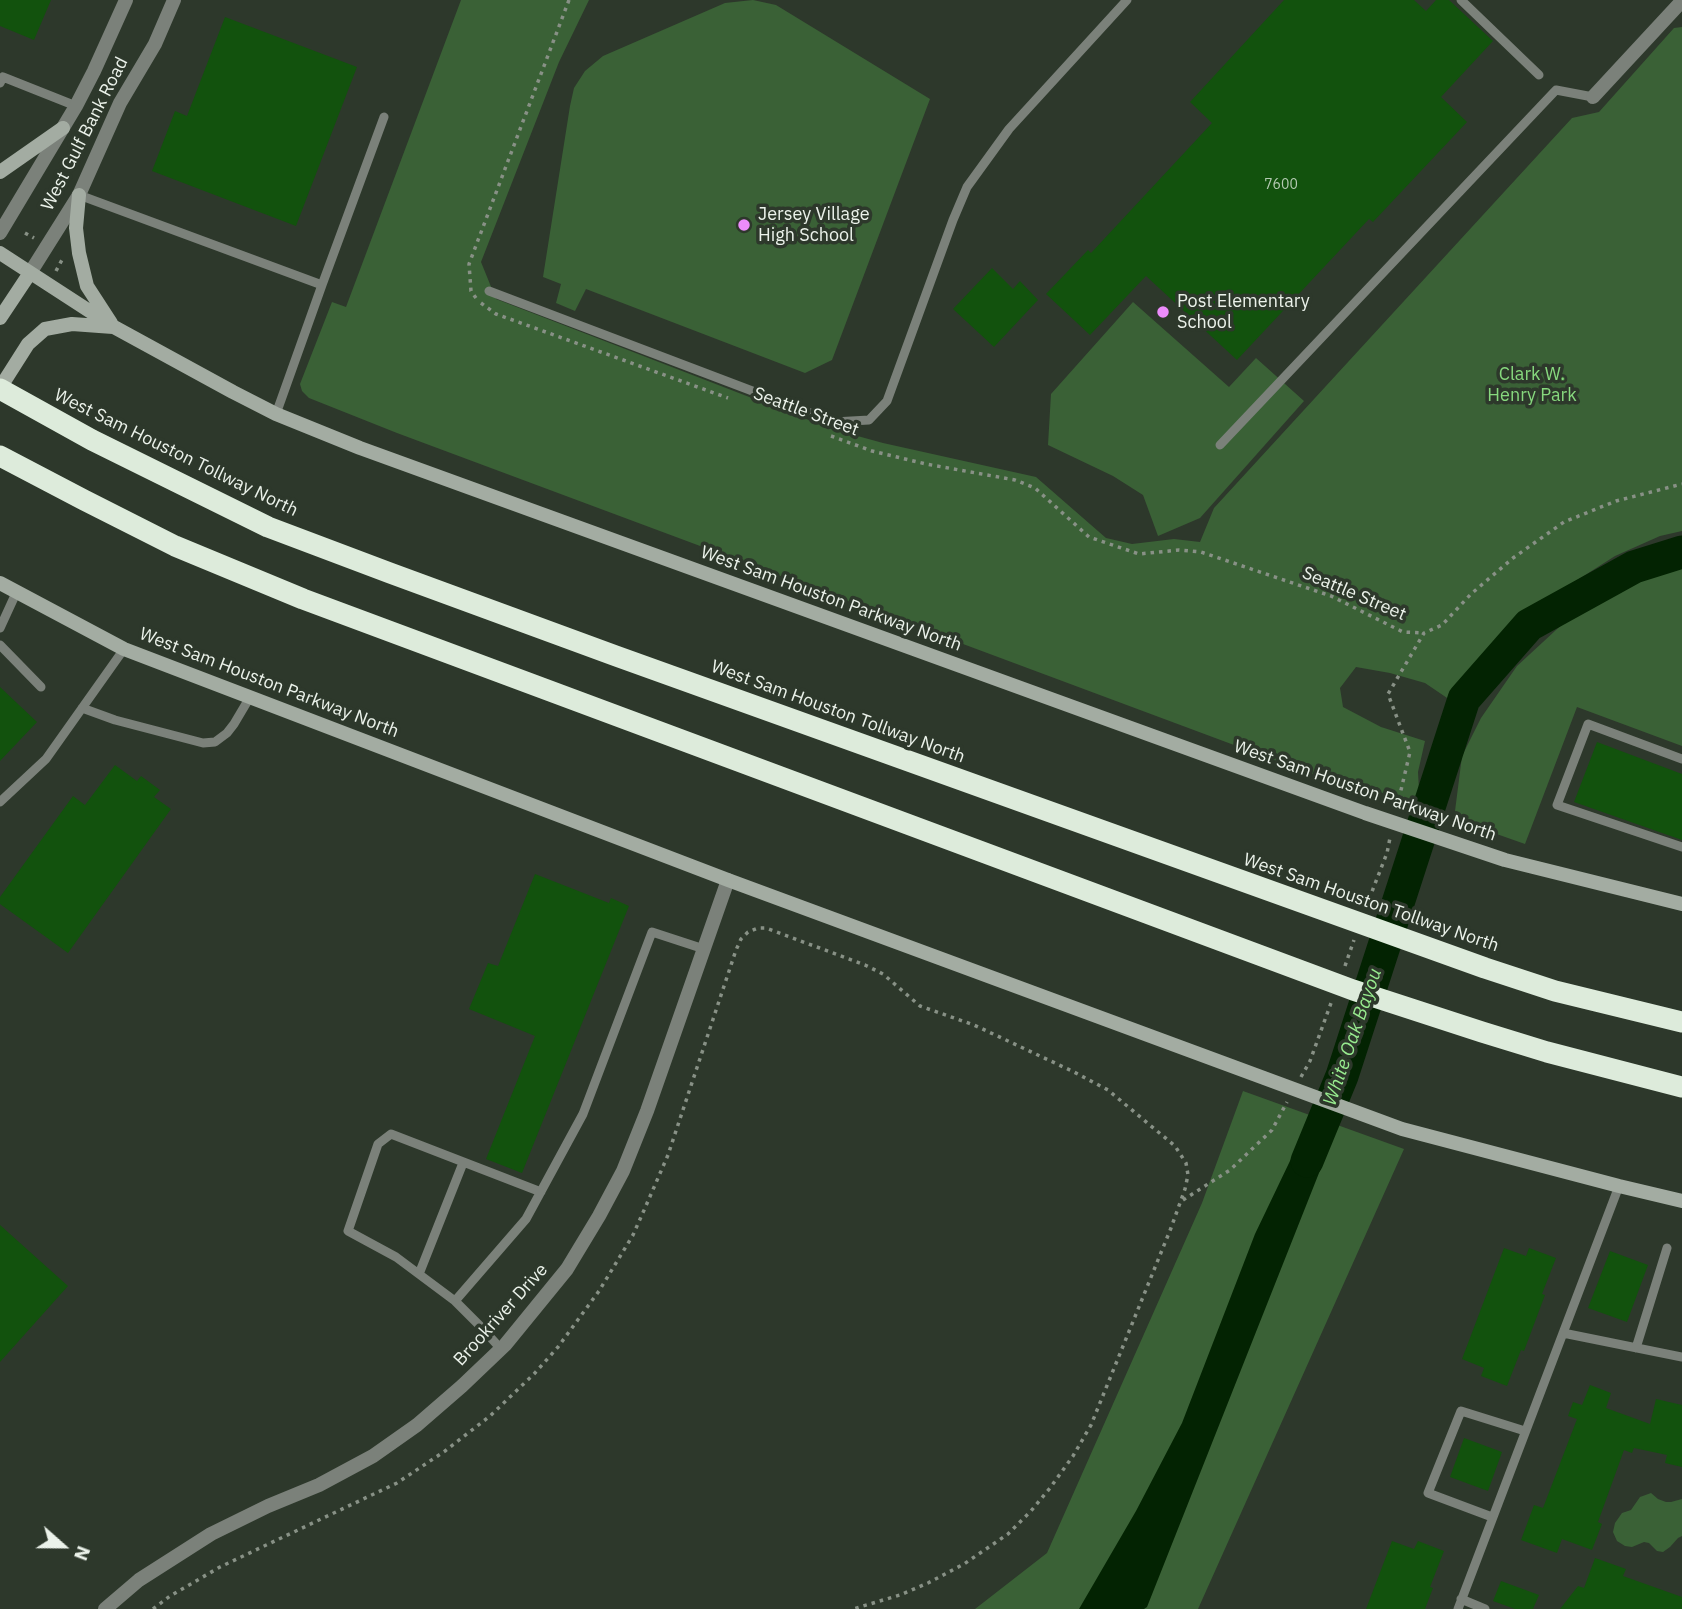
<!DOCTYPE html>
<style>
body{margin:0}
#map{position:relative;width:1682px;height:1609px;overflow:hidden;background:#2d382b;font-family:"IBM Plex Sans",sans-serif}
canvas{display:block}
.north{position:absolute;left:28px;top:1511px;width:70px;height:70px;-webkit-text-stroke:5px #2d382b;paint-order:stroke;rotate:111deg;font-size:19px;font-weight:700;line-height:28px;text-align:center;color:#ebf2ea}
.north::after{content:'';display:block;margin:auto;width:24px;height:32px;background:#ebf2ea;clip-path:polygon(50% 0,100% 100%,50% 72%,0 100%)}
</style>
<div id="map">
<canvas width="1682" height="1609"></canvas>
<div class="north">N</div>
</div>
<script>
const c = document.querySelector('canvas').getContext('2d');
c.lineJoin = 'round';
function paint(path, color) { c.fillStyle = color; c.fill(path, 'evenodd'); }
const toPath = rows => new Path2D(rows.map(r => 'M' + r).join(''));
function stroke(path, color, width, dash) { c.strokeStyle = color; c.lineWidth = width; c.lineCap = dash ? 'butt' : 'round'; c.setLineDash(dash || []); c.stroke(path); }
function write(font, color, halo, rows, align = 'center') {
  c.font = font + ' "IBM Plex Sans",sans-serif'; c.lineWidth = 7; c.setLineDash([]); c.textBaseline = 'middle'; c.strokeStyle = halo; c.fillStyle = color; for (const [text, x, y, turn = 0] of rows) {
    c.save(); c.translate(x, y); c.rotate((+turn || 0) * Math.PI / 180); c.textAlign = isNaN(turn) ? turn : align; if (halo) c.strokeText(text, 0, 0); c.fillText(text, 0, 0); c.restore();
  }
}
paint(toPath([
 [461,0,589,0,559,62,481,262,496,299,832,429,883,443,1036,477,1106,538,1132,544,1174,539,1200,542,1214,508,1572,118,1599,112,1674,28,1682,27,1682,531,1660,536,1615,556,1557,593,1518,623,1456,704,1425,683,1390,673,1356,667,1340,688,1343,707,1381,727,1425,741,1418,772,1420,808,1365,786,1352,789,397,433,309,398,302,391,300,384,332,302,346,307],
 [753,0,776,5,930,99,832,360,805,373,586,289,575,311,556,303,561,284,543,277,570,106,574,88,585,71,603,56,725,3],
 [1133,302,1229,387,1256,358,1304,401,1200,518,1158,536,1143,495,1113,476,1048,445,1051,394],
 [1682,557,1682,746,1577,707,1525,844,1454,819,1462,756,1481,718,1517,666,1569,618,1637,575],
 [1243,1091,1404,1149,1198,1609,975,1609,1047,1553,1202,1203],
 [1651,1493,1658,1499,1666,1502,1671,1502,1682,1499,1682,1536,1678,1538,1670,1547,1663,1552,1657,1551,1649,1543,1644,1542,1632,1547,1625,1546,1617,1541,1613,1532,1615,1523,1622,1513,1631,1510,1640,1497]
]), '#3a6136');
paint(toPath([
 [1312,1115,1338,1125,1147,1607,1144,1609,1079,1609,1136,1511,1182,1423,1255,1234]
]), '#032302');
stroke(toPath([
 [1307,1161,1342,1076,1464,699,1529,625,1634,567,1682,552]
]), '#032302', 33);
paint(toPath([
 [0,0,51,0,34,40,0,26],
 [1284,0,1414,0,1426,11,1436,0,1449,0,1493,41,1441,97,1467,122,1373,222,1369,219,1237,360,1146,276,1090,335,1046,294,1088,250,1091,253,1212,123,1190,102],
 [225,17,357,67,296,226,152,171,175,111,187,116],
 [992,268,1013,289,1020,281,1038,300,994,347,953,309],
 [0,687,37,722,0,761],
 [1597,742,1682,774,1682,840,1574,802],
 [115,765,137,781,141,776,160,790,154,797,171,809,68,953,0,904,0,897,73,796,85,805],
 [535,874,609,903,611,898,629,906,522,1173,486,1159,535,1036,469,1009,488,963,498,966],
 [0,1225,68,1286,0,1362],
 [1504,1248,1526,1256,1529,1248,1556,1258,1542,1294,1545,1295,1524,1351,1521,1350,1507,1386,1481,1376,1484,1368,1462,1359],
 [1610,1251,1648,1265,1627,1322,1588,1308],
 [1590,1385,1611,1393,1606,1408,1650,1424,1656,1399,1682,1405,1682,1467,1665,1463,1667,1455,1634,1448,1632,1453,1624,1450,1598,1522,1602,1524,1592,1550,1562,1539,1557,1553,1521,1540,1534,1505,1543,1508,1577,1419,1568,1416,1573,1402,1582,1405],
 [1464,1438,1502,1452,1488,1491,1450,1477],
 [1392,1541,1414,1549,1418,1541,1444,1551,1430,1587,1433,1588,1425,1609,1366,1609],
 [1595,1558,1626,1569,1623,1576,1682,1597,1682,1609,1560,1609,1578,1586,1584,1588],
 [1501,1581,1539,1595,1533,1609,1515,1609,1493,1601]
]), '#12520d');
stroke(toPath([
 [25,233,34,238],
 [56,271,63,258],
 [476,298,471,291,469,264,569,0],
 [481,303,496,314,728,398],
 [831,436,872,451,926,464,1015,480,1035,488,1089,537,1139,554,1179,550,1201,552,1331,596,1403,632,1424,633],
 [1397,807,1410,752,1388,694,1424,633,1442,625,1471,594,1513,558,1564,522,1616,501,1682,484],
 [1366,907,1387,853,1390,838],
 [1345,966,1354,940],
 [1301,1077,1310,1061,1331,1003],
 [1183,1200,1230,1170,1272,1130,1287,1102],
 [153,1609,170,1596,220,1567,397,1483,445,1451,490,1416,534,1374,558,1347,599,1291,633,1235,645,1208,668,1155,736,950,741,939,748,932,758,928,766,928,865,965,883,974,920,1006,974,1025,1072,1071,1108,1090,1175,1146,1186,1163,1188,1175,1185,1189,1171,1228,1091,1425,1073,1456,1050,1488,1031,1511,1008,1534,964,1564,928,1583,900,1595,853,1609]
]), '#889186', 3.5, [3.5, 5]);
stroke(toPath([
 [1461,0,1539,75],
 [0,83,3,77,76,106],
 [79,195,322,285,384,117],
 [489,291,834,422,869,420,887,401,953,220,967,187,1009,129,1127,0],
 [276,414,322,285],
 [1220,445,1556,90,1593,97],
 [0,628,17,591],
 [0,645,41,687],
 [82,708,115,720,203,743,215,742,227,733,234,724,250,697],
 [1682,759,1588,724,1557,805,1682,847],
 [0,802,46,759,124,649],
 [419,1274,463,1163],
 [455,1301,396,1257,348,1231,378,1144,391,1134,541,1192],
 [1563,1333,1682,1357],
 [1636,1348,1667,1248],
 [501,1349,481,1327,455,1301,526,1219,583,1114,652,932,704,949],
 [1492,1517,1428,1493,1461,1411,1525,1431],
 [1461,1599,1485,1609],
 [1458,1609,1619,1186]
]), '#7b817a', 9);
stroke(toPath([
 [1593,97,1682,1]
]), '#7b817a', 14);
stroke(toPath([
 [0,233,76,106,94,71,126,0],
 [30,273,79,195,120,103,155,44,174,0],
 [105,1609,139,1580,211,1534,268,1506,319,1485,373,1456,417,1425,462,1386,505,1345,567,1269,599,1216,623,1171,647,1111,728,880]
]), '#7b817a', 14);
stroke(toPath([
 [0,172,63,128],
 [79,195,76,228,79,253,87,286,111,323],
 [0,253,114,327,233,392,276,414,360,448,1365,813,1505,860,1682,904],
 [0,318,30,273],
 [0,388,28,344,45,329,72,324,113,327],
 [0,583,124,649,728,880,1264,1078,1402,1129,1619,1186,1682,1201]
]), '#a3aca2', 14);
stroke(toPath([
 [0,389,92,440,268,527,390,573,616,656,1485,968,1555,991,1682,1022],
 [0,456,84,500,175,546,303,599,1353,990,1482,1032,1547,1052,1682,1087]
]), '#ddebdb', 21);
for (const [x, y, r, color] of [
 [744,225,7,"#ec8cfb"],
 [1163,312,7,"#ec8cfb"]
]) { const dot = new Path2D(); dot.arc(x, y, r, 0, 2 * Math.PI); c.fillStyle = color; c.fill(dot); stroke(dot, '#2d382b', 2.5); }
write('14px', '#b5cab3', null, [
 ["7600",1281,185]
]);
write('18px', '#ebf2ea', '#2d382b', [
 ["West Gulf Bank Road",85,134,-63],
 ["Seattle Street",806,412,20],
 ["West Sam Houston Tollway North",176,453,26],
 ["Seattle Street",1354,594,23],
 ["West Sam Houston Parkway North",831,599,20],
 ["West Sam Houston Parkway North",269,683,21],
 ["West Sam Houston Tollway North",838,712,20],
 ["West Sam Houston Parkway North",1365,791,19],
 ["West Sam Houston Tollway North",1371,903,19],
 ["Brookriver Drive",501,1315,-48]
]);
write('18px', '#ebf2ea', '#2d382b', [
 ["Jersey Village",758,215],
 ["High School",758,236],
 ["Post Elementary",1177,302],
 ["School",1177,323]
], 'left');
write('18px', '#87d97e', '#2d382b', [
 ["Clark W.",1532,375],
 ["Henry Park",1532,396]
]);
write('italic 19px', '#98eb8f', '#2d382b', [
 ["White Oak Bayou",1353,1037,-71]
]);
</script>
